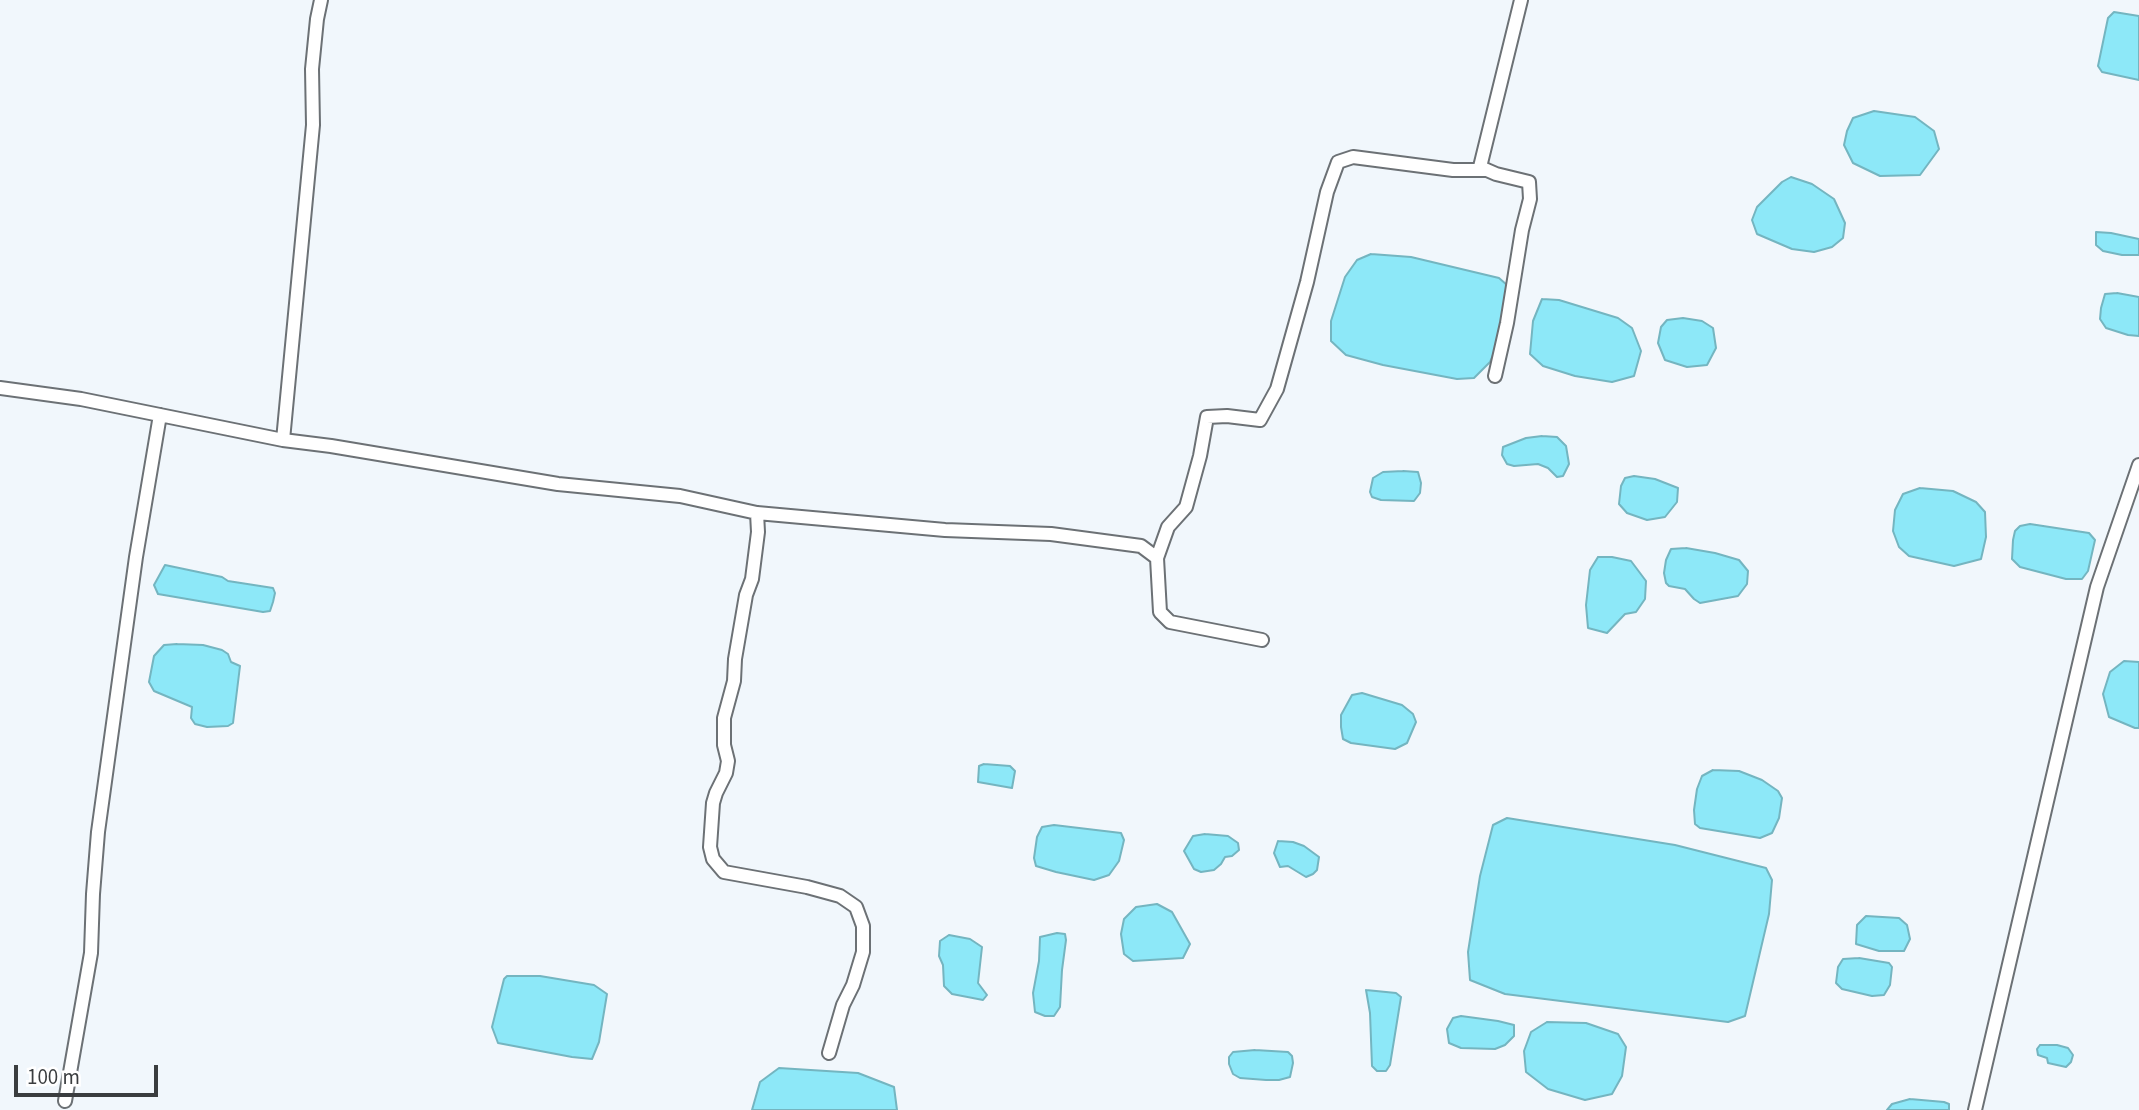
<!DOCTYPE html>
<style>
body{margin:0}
#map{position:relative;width:2139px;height:1110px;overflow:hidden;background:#f1f7fc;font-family:"Source Sans 3",sans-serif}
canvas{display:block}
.scale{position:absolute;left:14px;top:1065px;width:144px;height:32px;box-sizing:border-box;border:4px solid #3a3d3f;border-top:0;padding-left:9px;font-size:21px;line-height:24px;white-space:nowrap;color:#3a3d3f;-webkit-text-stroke:5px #fff;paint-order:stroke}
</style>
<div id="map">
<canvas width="2139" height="1110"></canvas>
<div class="scale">100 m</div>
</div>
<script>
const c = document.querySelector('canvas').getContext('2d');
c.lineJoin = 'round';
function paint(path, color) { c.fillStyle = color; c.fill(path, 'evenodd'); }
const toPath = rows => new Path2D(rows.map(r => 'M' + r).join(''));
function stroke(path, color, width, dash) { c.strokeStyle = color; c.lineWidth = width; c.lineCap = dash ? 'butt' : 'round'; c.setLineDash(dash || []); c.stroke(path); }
const water = toPath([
 [2114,12,2139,16,2139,80,2102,72,2098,66,2108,18,2114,12],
 [1874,111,1915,117,1934,131,1939,149,1920,175,1880,176,1853,163,1844,145,1847,131,1853,118,1874,111],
 [1791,177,1812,184,1834,199,1845,223,1843,238,1832,247,1814,252,1792,249,1757,234,1752,220,1757,207,1782,182,1791,177],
 [2096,232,2111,233,2139,239,2139,255,2122,255,2103,251,2096,245,2096,232],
 [1371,254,1411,257,1499,278,1507,285,1498,344,1490,362,1474,378,1457,379,1383,365,1346,355,1331,341,1331,321,1345,277,1357,260,1371,254],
 [2117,293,2139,297,2139,336,2128,335,2106,328,2100,319,2101,308,2105,294,2117,293],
 [1542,299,1559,300,1618,318,1632,328,1641,351,1634,376,1612,382,1575,376,1543,366,1530,354,1533,321,1542,299],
 [1683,318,1702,321,1713,328,1716,348,1707,365,1687,367,1665,360,1658,343,1661,327,1667,320,1683,318],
 [1542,436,1557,437,1566,446,1569,464,1563,476,1557,477,1548,468,1538,464,1514,466,1507,464,1502,455,1503,447,1526,438,1542,436],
 [1403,471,1418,472,1421,483,1420,493,1414,501,1381,500,1372,497,1370,492,1373,478,1383,472,1403,471],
 [1634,476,1655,479,1678,488,1677,502,1665,517,1647,520,1627,513,1619,504,1621,486,1625,478,1634,476],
 [1920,488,1953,491,1976,502,1985,512,1986,537,1981,559,1954,566,1909,556,1899,547,1893,531,1895,510,1903,494,1920,488],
 [2030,524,2089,533,2095,540,2088,571,2082,579,2066,579,2020,567,2012,559,2013,540,2015,531,2020,526,2030,524],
 [1686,548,1715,553,1739,560,1748,571,1747,584,1738,596,1700,603,1694,599,1685,589,1669,586,1666,583,1664,573,1666,560,1671,549,1686,548],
 [1598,557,1612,557,1631,561,1646,581,1645,599,1636,612,1625,614,1607,633,1588,628,1586,605,1590,570,1598,557],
 [165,565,222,577,228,581,273,588,275,593,273,602,270,611,263,612,158,594,154,585,165,565],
 [177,644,203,645,222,650,228,654,231,662,240,666,233,723,228,726,207,727,195,724,191,718,192,707,154,691,149,682,154,656,164,645,177,644],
 [2124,661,2139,662,2139,728,2135,728,2109,717,2103,694,2110,672,2124,661],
 [1362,693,1402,705,1413,714,1416,722,1407,743,1395,749,1351,743,1343,739,1341,727,1341,715,1352,695,1362,693],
 [984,764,1010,766,1015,771,1012,788,978,782,979,766,984,764],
 [1713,770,1739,771,1762,780,1778,791,1782,798,1779,818,1772,833,1760,838,1700,828,1695,824,1694,810,1697,789,1702,776,1713,770],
 [1507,818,1675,845,1766,868,1772,880,1769,914,1745,1016,1728,1022,1505,994,1470,980,1468,952,1480,876,1493,825,1507,818],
 [1054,825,1121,833,1124,840,1119,861,1109,875,1094,880,1056,872,1036,866,1034,858,1037,837,1042,827,1054,825],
 [1205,834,1228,836,1238,843,1239,850,1232,856,1225,857,1221,864,1214,870,1201,872,1194,869,1184,851,1193,836,1205,834],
 [1278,841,1293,842,1304,846,1319,857,1317,870,1313,874,1306,877,1288,866,1280,867,1274,853,1278,841],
 [1157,904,1172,912,1190,944,1183,958,1133,961,1124,954,1121,934,1124,919,1136,907,1157,904],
 [1866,916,1899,918,1907,925,1910,939,1904,951,1879,951,1856,944,1857,925,1866,916],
 [1057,933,1065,934,1066,940,1062,970,1060,1007,1054,1016,1045,1016,1035,1012,1033,993,1039,961,1040,937,1057,933],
 [949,935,970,939,982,947,978,983,987,995,983,1000,952,994,944,986,943,965,939,956,940,941,949,935],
 [1859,958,1889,963,1892,967,1890,985,1884,995,1872,996,1842,989,1836,983,1838,967,1843,959,1859,958],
 [507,976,540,976,594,985,607,994,599,1042,592,1059,572,1057,498,1043,492,1027,504,979,507,976],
 [1366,990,1396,993,1401,997,1390,1065,1386,1071,1377,1071,1372,1066,1370,1013,1366,990],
 [1461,1016,1498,1021,1514,1025,1514,1036,1505,1045,1495,1049,1461,1048,1449,1043,1447,1029,1453,1018,1461,1016],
 [1547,1022,1586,1023,1618,1034,1626,1047,1622,1076,1612,1094,1585,1100,1548,1089,1526,1072,1524,1051,1531,1032,1547,1022],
 [2040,1045,2057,1045,2068,1048,2073,1055,2071,1062,2066,1067,2048,1063,2047,1058,2038,1055,2037,1049,2040,1045],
 [1255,1050,1288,1052,1292,1056,1293,1063,1290,1077,1279,1080,1266,1080,1240,1078,1233,1074,1229,1064,1229,1057,1233,1052,1255,1050],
 [779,1068,858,1073,894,1087,897,1110,752,1110,760,1082,779,1068],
 [1910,1099,1944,1102,1949,1104,1949,1110,1887,1110,1892,1104,1910,1099]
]);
paint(water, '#8de8f8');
stroke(water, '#74b5c0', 2);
const minor = toPath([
 [1495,376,1507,323,1522,230,1530,199,1529,182,1496,174,1480,167,1521,0],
 [0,388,81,399,283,440,331,446,558,484,680,496,757,513,945,530,1051,534,1141,546,1157,558],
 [283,440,313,125,312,69,317,19,321,0],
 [757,513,758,532,752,579,746,595,735,659,734,681,724,718,724,745,728,761,726,773,716,793,713,803,710,847,713,859,724,872,807,887,840,896,856,907,863,926,863,952,853,985,843,1005,829,1053],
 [1262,640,1170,622,1160,612,1157,558,1168,527,1186,507,1200,456,1207,417,1227,416,1260,420,1277,389,1307,282,1327,192,1338,162,1353,157,1453,170,1485,170],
 [65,1101,91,953,93,894,98,832,136,557,160,415],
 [1975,1110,2097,587,2139,465]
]);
stroke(minor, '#6c7175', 16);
stroke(minor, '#fff', 12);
</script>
